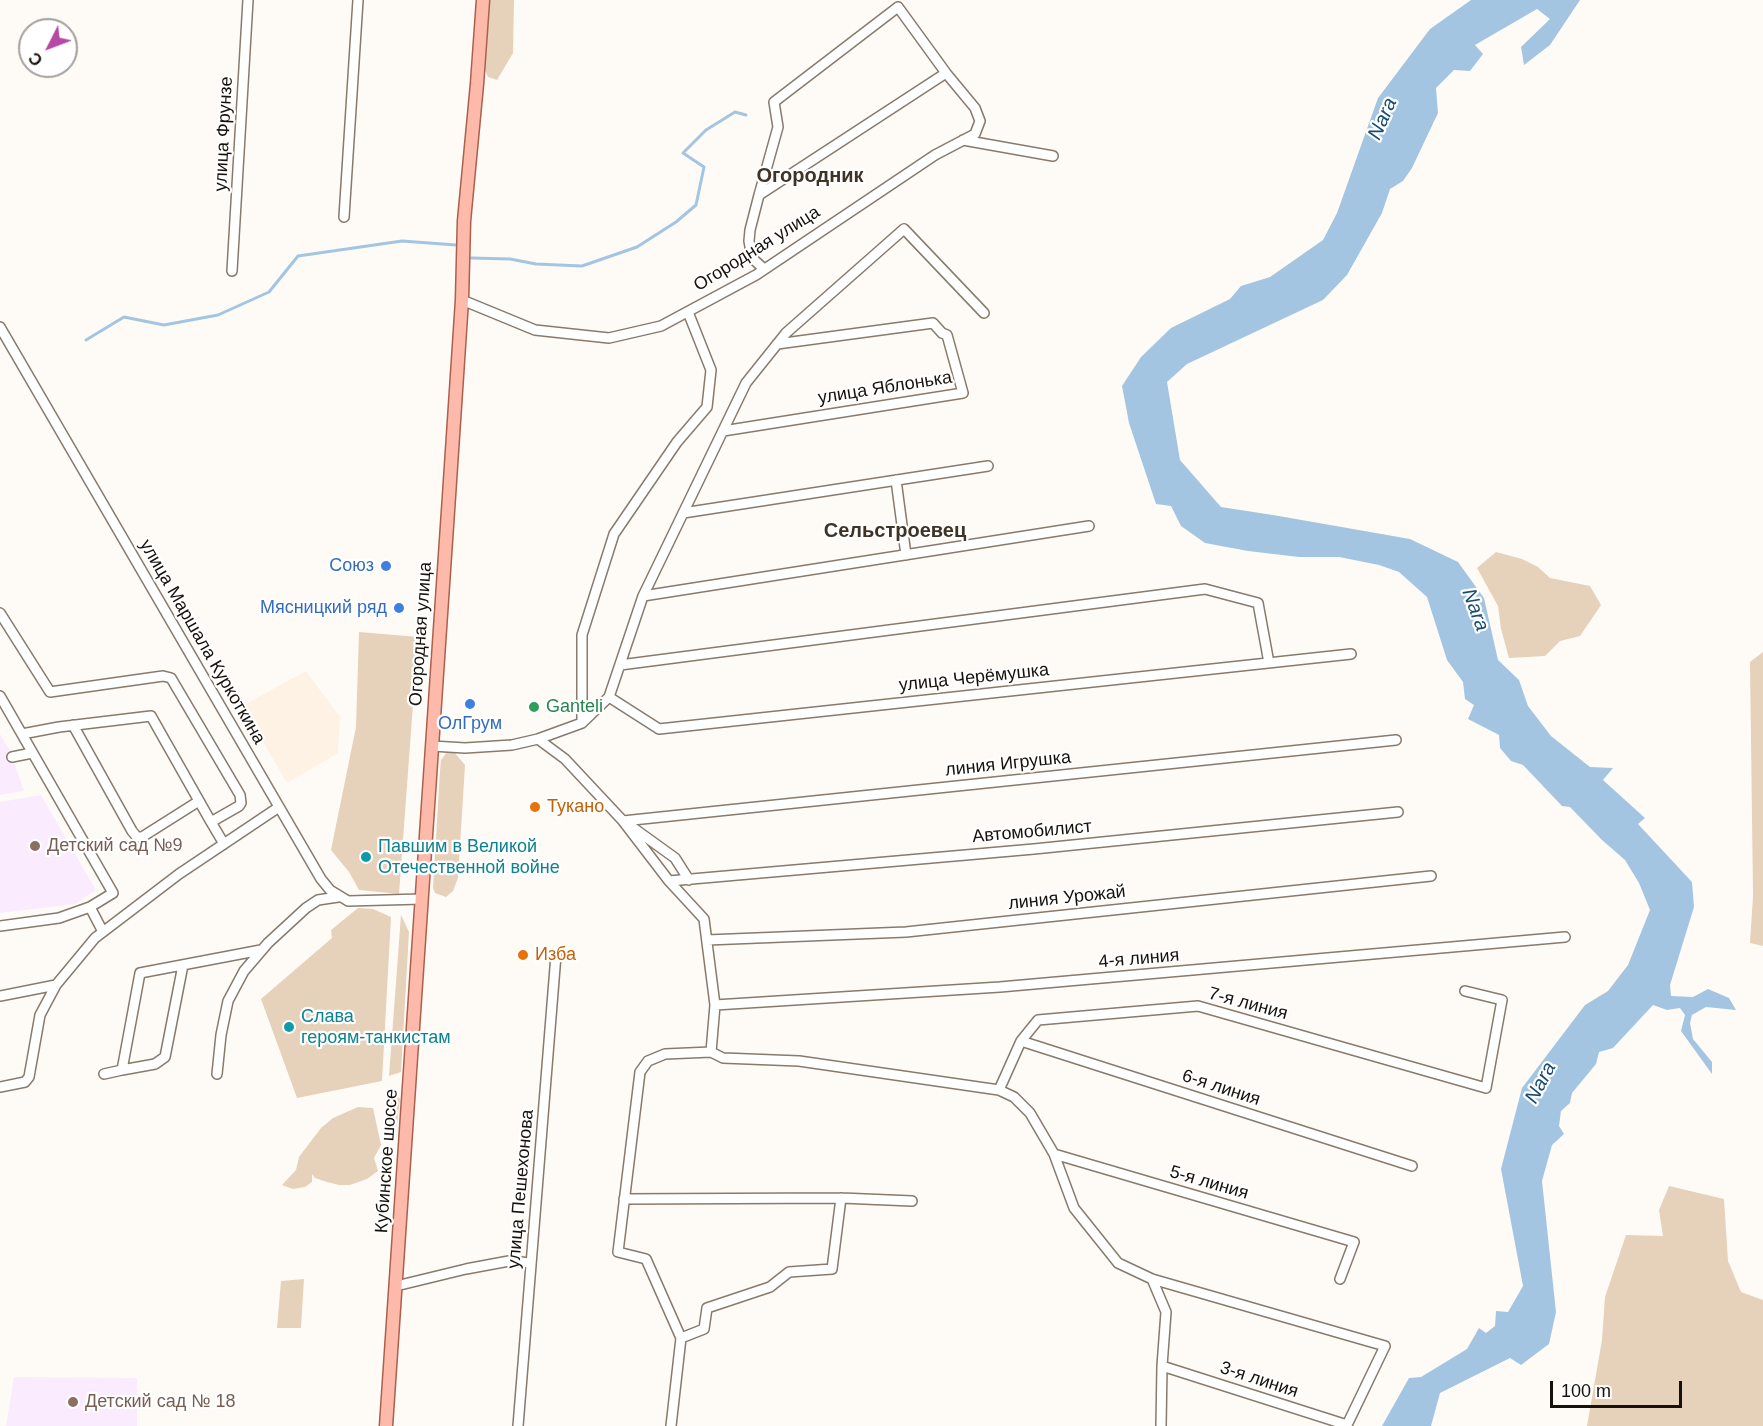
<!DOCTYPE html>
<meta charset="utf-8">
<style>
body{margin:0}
#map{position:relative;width:1763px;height:1426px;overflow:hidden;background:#fefbf7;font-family:Helvetica,sans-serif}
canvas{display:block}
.north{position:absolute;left:18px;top:18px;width:60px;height:60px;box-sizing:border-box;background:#fff;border:2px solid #a2a09d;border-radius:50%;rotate:228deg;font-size:16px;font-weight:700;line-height:24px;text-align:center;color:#16110b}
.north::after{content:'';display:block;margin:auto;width:21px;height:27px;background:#b648a6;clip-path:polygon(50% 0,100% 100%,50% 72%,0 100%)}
.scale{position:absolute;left:1550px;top:1381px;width:132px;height:27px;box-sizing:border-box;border:3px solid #16110b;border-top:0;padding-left:8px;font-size:18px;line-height:21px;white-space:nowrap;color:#16110b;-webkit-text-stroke:4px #fff;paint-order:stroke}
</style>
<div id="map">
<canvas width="1763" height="1426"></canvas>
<div class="north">С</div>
<div class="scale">100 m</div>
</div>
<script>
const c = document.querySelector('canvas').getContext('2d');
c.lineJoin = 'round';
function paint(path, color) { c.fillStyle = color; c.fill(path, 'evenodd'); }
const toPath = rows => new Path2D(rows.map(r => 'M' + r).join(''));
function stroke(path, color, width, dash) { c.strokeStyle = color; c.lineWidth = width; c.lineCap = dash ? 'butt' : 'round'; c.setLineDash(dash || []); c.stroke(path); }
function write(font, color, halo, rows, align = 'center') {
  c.font = font + ' Helvetica,sans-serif'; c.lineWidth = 4.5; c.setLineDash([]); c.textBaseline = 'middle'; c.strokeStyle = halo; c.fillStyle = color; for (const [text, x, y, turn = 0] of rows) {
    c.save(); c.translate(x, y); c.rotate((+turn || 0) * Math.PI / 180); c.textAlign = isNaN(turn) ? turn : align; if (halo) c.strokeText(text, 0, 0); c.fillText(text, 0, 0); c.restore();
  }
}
paint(toPath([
 [306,671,340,717,338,753,287,783,242,706]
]), '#fef2e4');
paint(toPath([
 [0,734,10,751,24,791,0,795],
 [41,795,96,890,75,904,0,913,0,802],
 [14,1377,137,1378,137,1426,6,1426]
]), '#fbebfe');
paint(toPath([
 [490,0,514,0,513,53,497,80,488,77,484,68],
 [1496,552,1522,559,1538,567,1550,578,1590,586,1601,605,1580,636,1560,641,1545,656,1509,658,1501,629,1498,606,1477,568],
 [359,632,418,637,399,894,359,890,349,872,331,850,356,727],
 [1763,652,1763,946,1750,943,1753,896,1750,662],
 [447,752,454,752,465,765,458,878,453,891,446,897,435,893,433,888,440,771,441,760],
 [358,908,373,909,391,917,382,1081,297,1098,261,999,332,938,331,930],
 [401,915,409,932,401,1072,389,1076],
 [387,1094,396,1095,400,1099,397,1125,395,1129,385,1134],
 [358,1107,373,1108,381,1145,374,1158,378,1171,367,1179,350,1185,339,1185,327,1182,315,1178,312,1174,312,1182,305,1187,293,1189,282,1185,296,1170,299,1157,321,1128,333,1118],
 [1669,1186,1724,1199,1728,1261,1741,1292,1763,1300,1763,1426,1587,1426,1602,1340,1605,1297,1626,1235,1663,1236,1659,1210],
 [304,1279,301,1328,277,1328,281,1281]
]), '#e6d1ba');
paint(toPath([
 [1471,0,1580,0,1550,45,1524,65,1521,47,1550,19,1537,9,1475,45,1483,54,1470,71,1454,70,1436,88,1438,113,1412,168,1403,181,1390,189,1382,213,1347,275,1323,300,1187,364,1167,382,1180,460,1221,507,1273,515,1410,539,1458,562,1484,598,1498,660,1519,680,1528,706,1551,736,1590,767,1613,768,1603,780,1645,818,1638,824,1692,882,1694,907,1670,985,1671,996,1693,997,1708,989,1729,998,1736,1010,1706,1007,1692,1015,1690,1023,1693,1039,1712,1062,1712,1074,1681,1031,1685,1015,1680,1008,1667,1010,1653,1005,1613,1048,1599,1052,1596,1064,1572,1093,1570,1103,1561,1111,1559,1126,1564,1134,1552,1145,1542,1181,1556,1312,1549,1344,1521,1365,1510,1358,1440,1393,1431,1426,1382,1426,1409,1378,1421,1377,1467,1349,1479,1328,1486,1333,1495,1326,1496,1311,1508,1312,1523,1286,1501,1169,1522,1088,1585,1005,1608,991,1628,965,1650,910,1639,883,1625,860,1602,840,1570,807,1562,806,1523,765,1511,761,1500,748,1499,735,1468,719,1474,705,1465,699,1463,682,1447,660,1427,597,1399,572,1379,565,1339,557,1299,557,1248,551,1205,543,1181,526,1171,506,1156,504,1129,423,1122,386,1141,357,1171,328,1230,299,1241,286,1270,277,1323,240,1337,213,1378,98,1430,29]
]), '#a4c5e1');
stroke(toPath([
 [471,258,510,259,536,264,582,266,637,247,676,222,696,205,704,167,683,153,706,130,735,112,746,115],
 [86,340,124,317,164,325,218,315,269,292,298,256,402,241,456,245]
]), '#a4c5e1', 3);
const minor = toPath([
 [963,140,1053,156],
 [344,217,358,0],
 [764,269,752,258,749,241,750,230,759,195,946,73],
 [232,271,248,0],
 [462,300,535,330,609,338,661,326,756,275,935,155,975,134,980,121,975,108,946,73,898,7,774,102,778,127,759,195],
 [0,327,321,879,330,890,348,901,422,899],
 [723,431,963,393,947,335,942,333,933,323,777,344],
 [896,480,906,555],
 [683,513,988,466],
 [643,596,1089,526],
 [0,613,50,692,163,676,171,678,240,795,241,803,239,806,211,822,224,844],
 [620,665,1205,589,1258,603,1269,663],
 [0,696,113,893,90,907,103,932],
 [609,697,659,729,1351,654],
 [582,723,582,635,614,534,677,442,707,407,711,370,688,312],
 [73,725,132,831,137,837,142,837,199,801],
 [22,734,59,727,151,716,211,822],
 [538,739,582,723,609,697,643,596,746,383,786,333,904,229,984,313],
 [432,746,465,748,512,745,538,739,565,759,623,821,669,881,704,919,715,1005,711,1052,723,1058,799,1061,999,1090,1014,1097,1030,1113,1054,1154,1074,1208,1118,1263,1152,1279,1166,1312,1162,1366,1161,1426],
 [12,757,32,753],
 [623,821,1396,740],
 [632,827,675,858,689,880],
 [669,881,1034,849,1398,812],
 [0,926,59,918,90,907],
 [707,940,906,932,1431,876],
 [0,996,56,985],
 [715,1005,1000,987,1565,937],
 [1021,1041,1412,1166],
 [122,1070,155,1064,165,1057,183,965],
 [104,1074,122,1070,140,973,261,950],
 [217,1074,221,1035,228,1001,244,971,268,943,306,908,318,900,338,897],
 [0,1087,25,1082,29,1077,40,1015,56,985,95,938,179,874,279,807],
 [999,1090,1021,1041,1038,1020,1198,1006,1486,1088,1502,1000,1465,991],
 [1054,1154,1354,1242,1340,1279],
 [624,1199,841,1198,912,1201],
 [1152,1279,1385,1346,1347,1425,1162,1366],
 [396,1286,466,1269,509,1261,531,1263],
 [681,1338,704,1329,707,1308,770,1287,789,1272,832,1269,841,1198],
 [518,1426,556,955],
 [671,1426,681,1338,646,1259,618,1252,640,1072,648,1061,665,1054,711,1052]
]);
const major = toPath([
 [386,1426,449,496,462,300,464,221,477,84,483,0]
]);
stroke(minor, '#887a6c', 12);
stroke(major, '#ab604d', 15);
stroke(minor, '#fff', 9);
stroke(major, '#fdb9a9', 12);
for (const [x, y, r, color] of [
 [386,566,6,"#3f7fe0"],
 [399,608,6,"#3f7fe0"],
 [470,704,6,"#3f7fe0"],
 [534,707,6,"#2e9e5b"],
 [535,807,6,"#e8710a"],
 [35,846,6,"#8d6e63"],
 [366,857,6,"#0f9aa8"],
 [523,955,6,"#e8710a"],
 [289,1027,6,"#0f9aa8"],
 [73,1402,6,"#8d6e63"]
]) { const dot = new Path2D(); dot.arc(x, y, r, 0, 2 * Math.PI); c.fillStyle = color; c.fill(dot); stroke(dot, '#fff', 2); }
write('18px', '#16110b', '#fff', [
 ["улица Фрунзе",224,134,-87],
 ["Огородная улица",757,249,-32],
 ["улица Яблонька",885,388,-9],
 ["Огородная улица",421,634,-86],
 ["улица Маршала Куркоткина",202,642,60],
 ["улица Черёмушка",974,678,-6],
 ["линия Игрушка",1008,764,-6],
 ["Автомобилист",1032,832,-5],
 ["линия Урожай",1067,898,-6],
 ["4-я линия",1139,959,-5],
 ["7-я линия",1248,1004,15],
 ["6-я линия",1221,1088,18],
 ["Кубинское шоссе",387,1161,-86],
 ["5-я линия",1209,1183,16],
 ["улица Пешехонова",521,1189,-85],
 ["3-я линия",1259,1380,18]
]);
write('18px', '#366cbe', '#fff', [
 ["Союз",374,566],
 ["Мясницкий ряд",387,608],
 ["ОлГрум",470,724,"center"]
], 'right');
write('18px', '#27864d', '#fff', [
 ["Ganteli",546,707]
], 'left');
write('18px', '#c56008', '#fff', [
 ["Тукано",547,807],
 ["Изба",535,955]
], 'left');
write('18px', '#785e54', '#fff', [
 ["Детский сад №9",47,846],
 ["Детский сад № 18",85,1402]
], 'left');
write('18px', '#0d838f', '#fff', [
 ["Павшим в Великой",378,847],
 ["Отечественной войне",378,868],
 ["Слава",301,1017],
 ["героям-танкистам",301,1038]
], 'left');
write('italic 20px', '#184c71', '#fff', [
 ["Nara",1383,119,-66],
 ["Nara",1475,610,70],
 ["Nara",1541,1083,-62]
]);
write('bold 20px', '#3e3325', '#fff', [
 ["Огородник",810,176],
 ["Сельстроевец",895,531]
]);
</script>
